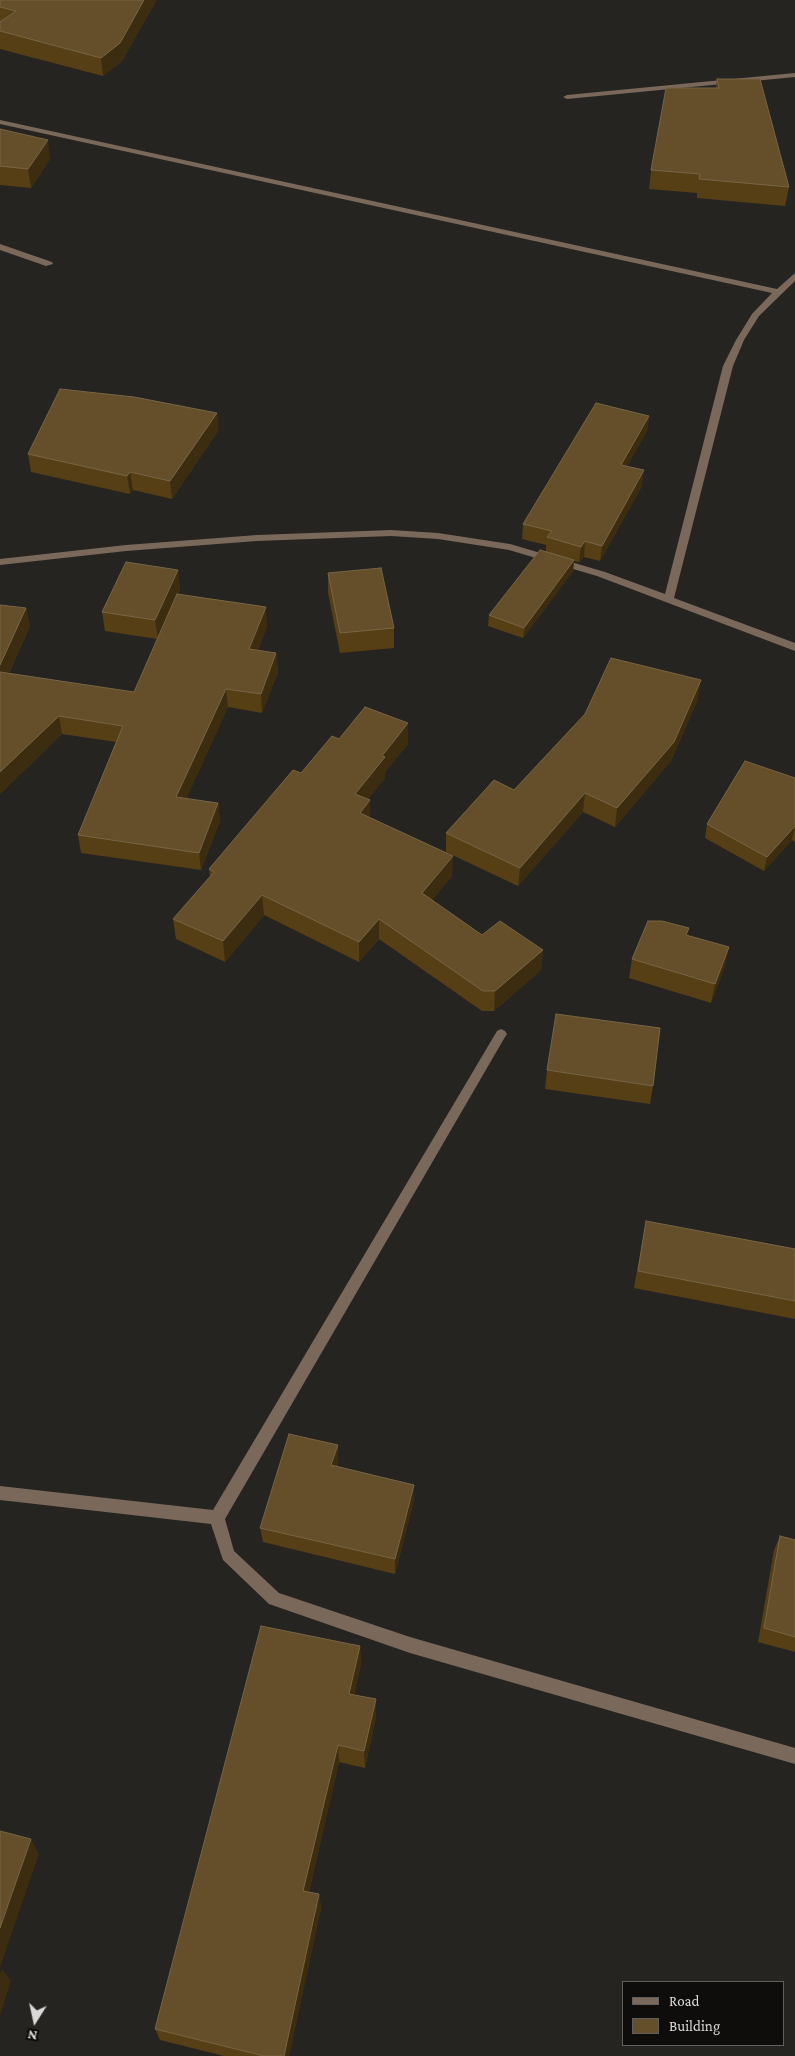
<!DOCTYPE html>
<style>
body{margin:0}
#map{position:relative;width:795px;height:2056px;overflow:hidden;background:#252420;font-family:"Crimson Pro",serif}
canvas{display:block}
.legend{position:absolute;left:622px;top:1981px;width:162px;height:65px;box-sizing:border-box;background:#0e0d0b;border:1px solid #605f5d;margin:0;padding:6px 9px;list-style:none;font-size:15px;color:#dad9d7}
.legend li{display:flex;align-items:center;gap:10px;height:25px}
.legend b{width:25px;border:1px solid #605f5d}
.north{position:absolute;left:10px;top:1996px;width:50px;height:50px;-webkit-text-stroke:4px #0e0d0b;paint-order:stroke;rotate:190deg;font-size:14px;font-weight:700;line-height:20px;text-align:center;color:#dad9d7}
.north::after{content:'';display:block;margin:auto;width:18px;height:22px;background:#dad9d7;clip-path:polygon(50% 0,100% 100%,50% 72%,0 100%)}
</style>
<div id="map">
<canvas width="795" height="2056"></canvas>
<ul class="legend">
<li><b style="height:6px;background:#7a685b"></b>Road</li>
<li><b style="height:14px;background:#644f2a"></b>Building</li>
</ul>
<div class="north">N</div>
</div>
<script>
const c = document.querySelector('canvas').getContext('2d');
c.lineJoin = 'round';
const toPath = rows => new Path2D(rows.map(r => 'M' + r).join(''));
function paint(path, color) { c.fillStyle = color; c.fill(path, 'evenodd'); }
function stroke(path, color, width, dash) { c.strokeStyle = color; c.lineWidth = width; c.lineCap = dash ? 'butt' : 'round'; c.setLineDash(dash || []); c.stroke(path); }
paint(toPath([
 [795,73,795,77,567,99,563,97,567,95,795,73],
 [0,120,777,289,795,273,795,281,759,316,744,340,733,366,674,598,795,643,795,651,597,576,509,550,438,539,391,536,257,541,126,551,0,565,0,559,126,545,257,535,391,530,438,533,510,544,605,572,665,594,723,366,736,340,752,314,772,293,0,124,0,120],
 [0,244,52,262,53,264,46,266,0,250,0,244],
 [501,1029,505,1031,507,1034,505,1037,225,1519,234,1551,279,1593,410,1637,795,1748,795,1764,410,1653,269,1604,223,1560,211,1524,0,1500,0,1486,213,1510,497,1031,501,1029]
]), '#7a685b');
paint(toPath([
 [0,0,156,1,122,61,103,76,0,49],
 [717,79,789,187,785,206,697,198,697,193,649,189,651,170,716,88],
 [0,129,50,159,31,188,0,185],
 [217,413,218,431,172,499,133,490,130,494,31,472,28,454],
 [649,416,647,431,627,466,642,486,600,561,584,557,579,562,574,561,573,571,523,638,488,626,489,615,546,552,546,545,522,539,523,524],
 [178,570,180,590,178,594,267,626,258,650,276,653,278,672,262,713,228,707,186,799,218,803,220,821,201,870,81,853,78,835,116,742,62,734,0,794,0,605,26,608,30,626,9,673,134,692,157,639,105,631,102,612],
 [328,573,394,628,394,648,340,653,328,593],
 [698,699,671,761,615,827,583,812,518,886,446,852,446,833,514,790],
 [408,723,408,744,385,772,385,778,368,799,370,818,452,876,432,900,482,935,543,950,541,970,494,1011,482,1011,379,939,359,962,264,915,225,962,176,939,173,919,210,877,209,869,301,773,339,739],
 [795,778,795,842,792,840,764,871,705,838,707,824],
 [688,936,725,966,711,1003,629,978,632,959],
 [547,1070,653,1086,650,1104,545,1089],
 [646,1221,795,1249,795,1319,634,1288],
 [338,1460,337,1467,414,1500,395,1574,263,1542,260,1528],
 [780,1536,795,1540,795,1652,758,1642,774,1550],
 [360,1646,361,1664,354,1695,376,1717,365,1768,339,1762,309,1892,319,1894,321,1908,289,2056,224,2056,160,2040,155,2029]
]), '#563f15');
paint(toPath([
 [144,0,156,0,156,1,122,61,103,76,101,58],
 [48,140,50,159,31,188,28,169],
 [217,413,218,431,172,499,170,481],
 [649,416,647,431,619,480,621,465],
 [644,470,642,486,600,561,602,546],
 [130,472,133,490,130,494,127,476],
 [585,541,584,557,579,562,581,547],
 [574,560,573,571,523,638,524,628],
 [178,570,180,590,158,639,155,620],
 [266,607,267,626,251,667,249,649],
 [26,608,30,626,1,690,0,685,0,665],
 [276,653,278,672,262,713,261,694],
 [701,680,698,699,671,761,615,827,617,808],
 [226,689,228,707,179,815,176,797],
 [59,716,62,734,0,794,0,772],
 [408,723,408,744,385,772,385,778,356,815,355,794,382,756],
 [585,793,583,812,518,886,520,868],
 [370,800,370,820,360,813],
 [218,803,220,821,201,870,199,853],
 [795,826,792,840,764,871,767,857],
 [453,856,452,876,421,913,422,893],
 [262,895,264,915,225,962,223,941],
 [379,919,379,939,359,962,359,942],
 [729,947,725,966,711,1003,715,984],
 [543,950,541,970,494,1011,495,991],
 [338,1445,338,1460,332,1481,331,1465],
 [414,1485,414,1500,395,1574,395,1559],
 [360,1646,361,1664,350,1711,349,1694],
 [376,1699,376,1717,365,1768,364,1751],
 [338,1745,339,1762,306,1905,303,1891],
 [31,1839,39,1854,0,1967,0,1928],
 [319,1894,321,1908,289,2056,284,2056],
 [2,1969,11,1981,0,2015,0,1974]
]), '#3c2d10');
const building = toPath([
 [0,0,144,0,120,43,101,58,0,31,0,22,16,11,0,7,0,0],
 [717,79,760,79,789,187,699,179,700,174,651,170,666,88,719,88,717,79],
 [0,129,48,140,28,169,0,166,0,129],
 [60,389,134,397,217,413,170,481,130,472,127,476,28,454,60,389],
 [596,403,649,416,621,465,644,470,602,546,585,541,581,547,547,537,552,531,523,524,596,403],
 [540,550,574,560,524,628,489,615,540,550],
 [126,562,178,570,155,620,102,612,126,562],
 [381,568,394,628,340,633,328,573,381,568],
 [177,594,266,607,249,649,276,653,261,694,226,689,176,797,218,803,199,853,78,835,123,726,59,716,0,772,0,672,134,692,177,594],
 [0,605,26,608,0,665,0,605],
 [611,658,701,680,674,742,617,808,585,793,520,868,446,833,494,780,514,790,585,714,611,658],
 [365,707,408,723,382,756,385,757,355,794,370,800,360,813,453,856,422,893,482,935,500,921,543,950,495,991,483,991,379,919,359,942,262,895,223,941,173,919,214,872,209,869,293,770,301,773,332,736,339,739,365,707],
 [745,761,795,778,795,826,767,857,707,824,745,761],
 [648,921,662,921,689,928,686,935,729,947,715,984,632,959,648,921],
 [556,1014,660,1028,653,1086,547,1070,556,1014],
 [646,1221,795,1249,795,1301,638,1271,646,1221],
 [289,1434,338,1445,331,1465,414,1485,395,1559,260,1528,289,1434],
 [780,1536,795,1540,795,1637,764,1628,780,1536],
 [261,1626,360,1646,349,1694,376,1699,364,1751,338,1745,303,1891,319,1894,284,2056,264,2056,155,2029,261,1626],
 [0,1831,31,1839,0,1928,0,1831]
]);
paint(building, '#644f2a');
stroke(building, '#776545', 1);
</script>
